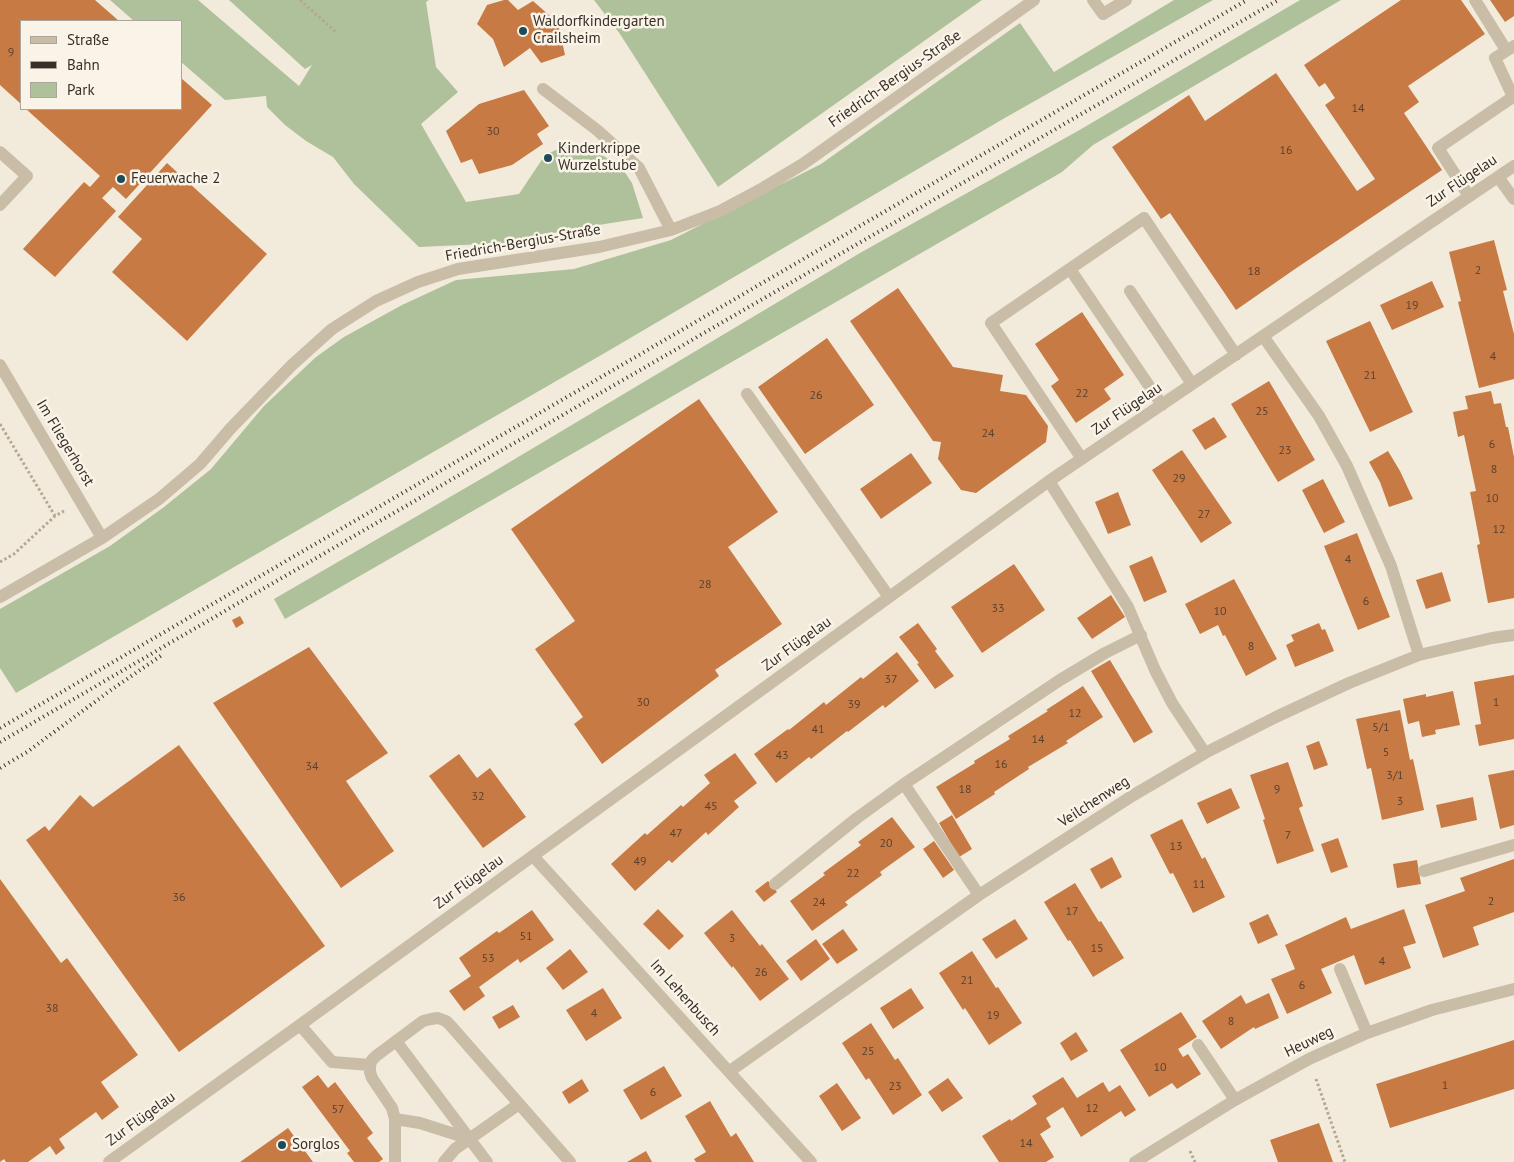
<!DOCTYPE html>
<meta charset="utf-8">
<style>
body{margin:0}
#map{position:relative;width:1514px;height:1162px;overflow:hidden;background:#f2ebdb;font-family:"PT Sans",sans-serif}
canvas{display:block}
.legend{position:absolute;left:20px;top:20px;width:162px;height:90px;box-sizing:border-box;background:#faf4e8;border:1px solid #aca59b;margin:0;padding:6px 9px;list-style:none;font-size:15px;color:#372f28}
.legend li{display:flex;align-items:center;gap:10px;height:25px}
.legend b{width:25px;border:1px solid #aca59b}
</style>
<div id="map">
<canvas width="1514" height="1162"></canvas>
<ul class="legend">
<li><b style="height:6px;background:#cabda7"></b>Straße</li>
<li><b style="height:6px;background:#372f28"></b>Bahn</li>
<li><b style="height:14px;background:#aec19b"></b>Park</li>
</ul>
</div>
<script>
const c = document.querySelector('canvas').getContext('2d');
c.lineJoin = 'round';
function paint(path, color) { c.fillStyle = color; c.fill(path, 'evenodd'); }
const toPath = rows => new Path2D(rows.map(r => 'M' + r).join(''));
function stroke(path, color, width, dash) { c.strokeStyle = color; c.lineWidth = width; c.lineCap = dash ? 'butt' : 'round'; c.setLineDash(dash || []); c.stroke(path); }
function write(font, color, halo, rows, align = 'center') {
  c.font = font + ' "PT Sans",sans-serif'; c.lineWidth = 5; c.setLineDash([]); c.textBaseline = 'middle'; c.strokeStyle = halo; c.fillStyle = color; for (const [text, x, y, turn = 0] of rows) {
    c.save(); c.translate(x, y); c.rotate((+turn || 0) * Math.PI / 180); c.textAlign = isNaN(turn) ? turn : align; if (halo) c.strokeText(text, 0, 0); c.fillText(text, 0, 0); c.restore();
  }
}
paint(toPath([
 [110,0,198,0,299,86,312,65,305,69,229,0,429,0,426,2,436,67,458,92,421,124,466,202,519,194,545,155,569,144,593,149,622,168,632,183,643,218,573,229,506,243,419,247,354,184,333,157,306,141,285,125,267,107,266,96,225,100,181,62,181,21,134,21],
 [594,0,982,0,718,187,620,34],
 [1174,0,1213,0,1003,119,603,354,16,693,0,668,0,609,110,546,164,507,211,469,264,406,316,357,344,337,402,305,456,280,574,269,671,240,821,164,1020,23,1054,72],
 [1300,0,1341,0,1093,145,1062,172,285,619,274,599,493,472,860,253,1083,128]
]), '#aec19b');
paint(toPath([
 [0,0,95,0,119,21,21,21,21,104,0,85],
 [504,0,508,0,518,10,533,1,558,23,565,55,541,63,530,48,504,67,493,39,477,24,487,5],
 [1401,0,1461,0,1485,34,1408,86,1419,102,1404,113,1442,170,1295,269,1236,310,1170,213,1161,219,1112,147,1189,95,1205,121,1276,73,1357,191,1375,179,1325,105,1335,98,1325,83,1319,87,1304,65],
 [1490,0,1514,0,1514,16,1505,22],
 [181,78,212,105,126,199,113,187,102,198,116,211,55,277,23,249,84,182,90,187,100,176,26,109,181,109],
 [524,90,549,126,537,134,543,144,512,165,479,174,472,159,461,163,446,131,479,104],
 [167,163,267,254,187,341,112,272,142,239,118,217],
 [1494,240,1507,290,1503,291,1514,334,1514,379,1479,388,1458,302,1461,301,1449,252],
 [1432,281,1444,307,1392,330,1380,305],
 [898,288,953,367,1003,375,1000,391,1026,395,1048,426,1046,442,976,493,961,490,938,459,941,442,933,441,850,321],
 [1082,312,1124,375,1104,389,1111,399,1076,423,1051,386,1059,380,1035,344],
 [1370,321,1413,412,1370,432,1326,341],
 [827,338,874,405,805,454,758,387],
 [1269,381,1315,460,1278,482,1231,404],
 [1491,391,1494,404,1501,403,1506,427,1508,427,1514,457,1514,598,1488,603,1477,545,1480,544,1470,492,1476,491,1464,435,1458,437,1453,412,1468,409,1465,396],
 [699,399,778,512,728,547,782,624,715,670,719,676,602,764,574,724,583,717,535,649,575,621,511,529],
 [1214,417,1227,437,1205,450,1192,430],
 [1182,450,1232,523,1201,543,1152,470],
 [1388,451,1400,471,1413,499,1389,507,1380,482,1369,462],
 [911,453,932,483,881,519,860,489],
 [1323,479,1345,522,1324,533,1302,490],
 [1118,492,1131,525,1108,534,1095,502],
 [1357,533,1390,617,1358,630,1324,546],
 [1152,556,1167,592,1144,602,1129,566],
 [1014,564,1045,610,982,653,951,607],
 [1442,572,1451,601,1426,609,1416,580],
 [1234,579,1277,659,1246,676,1225,635,1223,636,1218,625,1200,634,1185,604],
 [1111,595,1125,617,1092,639,1077,618],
 [240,616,244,623,236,628,232,620],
 [918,623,937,649,935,651,954,676,935,689,917,664,919,663,899,637],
 [1319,623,1322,630,1325,629,1334,651,1295,667,1286,645,1294,641,1291,635],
 [309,647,388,753,346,781,394,851,341,888,213,703],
 [897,652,919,681,885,708,883,705,848,732,847,731,811,759,809,757,776,783,754,754,788,729,789,730,824,702,826,705,861,677,863,679],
 [1110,660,1153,732,1134,743,1091,671],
 [1514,675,1514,739,1479,746,1475,725,1481,724,1474,682],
 [1083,686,1103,717,1066,741,1068,743,1028,767,1029,769,994,792,995,794,956,819,936,787,975,763,974,761,1010,739,1008,736,1048,711,1046,710],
 [1453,691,1460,725,1435,730,1436,734,1422,737,1419,721,1408,724,1403,699,1426,694,1426,697],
 [1400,710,1410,760,1413,759,1424,810,1382,820,1371,768,1367,769,1356,719],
 [1319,741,1328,765,1314,770,1306,746],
 [179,745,325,946,179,1052,26,840,45,826,49,831,80,795,93,807],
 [735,753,757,783,734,801,739,807,708,835,706,832,672,863,669,860,635,891,611,864,645,833,647,835,681,805,683,807,710,783,704,775],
 [459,754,477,778,490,768,526,817,483,848,429,776],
 [1288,762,1303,806,1299,808,1314,851,1277,864,1263,820,1265,819,1250,775],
 [1514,770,1514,825,1500,829,1488,775],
 [1231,788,1240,808,1207,824,1197,803],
 [1473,797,1477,820,1441,828,1436,805],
 [952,815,972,849,959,857,939,823],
 [892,817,915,847,880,872,882,875,845,902,848,905,812,931,790,901,825,875,823,873,861,845,858,842],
 [1182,819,1202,859,1205,857,1225,897,1193,913,1173,873,1170,874,1150,835],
 [1338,838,1348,867,1331,873,1321,844],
 [934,841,954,870,943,878,923,849],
 [1112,857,1122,877,1101,889,1090,869],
 [1514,859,1514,912,1473,927,1479,945,1443,958,1425,905,1465,891,1460,878],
 [1417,860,1421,884,1397,888,1393,864],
 [0,879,61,963,67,958,138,1055,101,1082,119,1107,102,1120,96,1112,59,1139,65,1148,56,1155,50,1146,28,1162,6,1162,4,1159,0,1162],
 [768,881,777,892,764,902,755,891],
 [1075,883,1099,922,1101,921,1124,958,1093,977,1070,940,1068,941,1044,902],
 [658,909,684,936,669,950,643,924],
 [1404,909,1416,943,1403,947,1411,968,1365,985,1354,955,1321,969,1332,993,1287,1014,1271,979,1295,969,1285,945,1346,917,1351,929],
 [532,910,554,940,520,963,518,959,479,987,485,996,464,1011,449,991,471,976,459,958,497,931,499,933],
 [732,910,760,946,762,944,789,979,760,1001,733,966,732,968,704,933],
 [1268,914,1278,935,1258,944,1249,923],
 [1015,919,1028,939,996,959,982,939],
 [843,929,858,950,837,964,822,944],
 [816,939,830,959,801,981,786,961],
 [570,949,588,972,563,990,546,968],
 [972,951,996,988,998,987,1022,1023,989,1045,965,1008,963,1010,939,973],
 [603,988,622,1018,586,1041,566,1010],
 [911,988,924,1008,893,1029,880,1008],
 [1269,993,1279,1018,1255,1029,1254,1027,1221,1049,1202,1021,1241,995,1246,1004],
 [513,1005,520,1017,499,1029,492,1017],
 [1181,1012,1197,1037,1178,1049,1183,1057,1188,1054,1201,1074,1177,1089,1172,1083,1149,1097,1120,1050],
 [871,1023,895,1060,898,1058,922,1095,893,1115,869,1078,866,1080,842,1043],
 [1076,1032,1088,1051,1071,1061,1060,1043],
 [1514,1040,1514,1089,1390,1128,1376,1084],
 [664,1066,682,1096,641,1120,623,1090],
 [318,1075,328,1088,335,1082,373,1133,367,1138,383,1159,379,1162,354,1162,347,1153,350,1151,302,1087],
 [1063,1077,1077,1098,1103,1082,1109,1092,1120,1085,1136,1110,1125,1117,1121,1111,1081,1137,1063,1107,1046,1118,1051,1127,1040,1134,1054,1157,1046,1162,999,1162,982,1136,1010,1119,1011,1121,1037,1104,1032,1096],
 [948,1078,963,1098,942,1112,928,1092],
 [582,1079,589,1091,569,1104,562,1092],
 [837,1083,861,1118,842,1131,819,1096],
 [710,1101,731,1137,736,1133,754,1162,696,1162,694,1159,706,1152,685,1116],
 [1319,1123,1333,1162,1278,1162,1270,1140],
 [288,1128,313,1162,240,1162],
 [646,1151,652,1162,627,1162]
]), '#c77a44');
stroke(toPath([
 [300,0,337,33],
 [0,424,55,516],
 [0,562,14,554,55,516,64,511],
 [1316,1079,1345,1162],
 [1190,1151,1195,1162]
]), '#b6a791', 3, [2.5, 2.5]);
stroke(toPath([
 [1093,0,1103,14,1126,0],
 [1475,0,1506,50],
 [543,89,597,130,639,168,671,230],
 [1513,97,1495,58,1514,46],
 [0,152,27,176,0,205],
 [1498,177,1514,199],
 [1469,196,1438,148,1513,97,1514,98],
 [1070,269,1162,405],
 [1130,291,1192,384],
 [1263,336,1319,416,1347,466,1391,566,1419,655],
 [0,365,102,538],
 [747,394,889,597],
 [1082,459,991,323,1144,218,1236,355],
 [1049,481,1128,607,1155,670,1172,703,1205,753],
 [0,597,102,538,159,499,200,464,231,428,292,365,332,329,376,301,418,282,458,269,599,247,671,230,720,211,763,188,803,164,1034,0],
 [904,784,979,895],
 [533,856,811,1162],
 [1424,871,1514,845],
 [775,884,857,818,904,784,1060,680,1105,653,1141,635],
 [1340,969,1367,1033],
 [300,1025,332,1062,370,1065],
 [396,1041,487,1162],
 [1198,1045,1235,1100],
 [730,1071,979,895,1132,796,1205,753,1276,717,1349,683,1419,655,1492,638,1514,635],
 [395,1119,420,1123,470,1139],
 [109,1162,300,1025,1049,481,1514,166],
 [395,1162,395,1119,392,1108,372,1078,370,1072,370,1065,372,1060,376,1056,423,1021,431,1019,438,1018,446,1021,451,1026,570,1162],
 [444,1162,455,1149,519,1104],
 [1135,1162,1235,1100,1309,1059,1367,1033,1432,1010,1514,989]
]), '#cabda7', 12);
stroke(toPath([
 [0,728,1247,0],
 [0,742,230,608,1278,0],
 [0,768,27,752,111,690,162,655]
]), '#372f28', 4, [1, 4]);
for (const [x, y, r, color] of [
 [523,31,5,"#1d4b59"],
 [548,158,5,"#1d4b59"],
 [121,179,5,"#1d4b59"],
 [282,1145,5,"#1d4b59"]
]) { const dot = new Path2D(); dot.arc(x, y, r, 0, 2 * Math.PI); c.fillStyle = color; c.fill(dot); stroke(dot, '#faf4e8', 2); }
write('12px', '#5b422f', null, [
 ["9",11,53],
 ["14",1358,109],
 ["30",493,132],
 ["16",1286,151],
 ["2",1478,271],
 ["18",1254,272],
 ["19",1412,306],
 ["4",1493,357],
 ["21",1370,376],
 ["22",1082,394],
 ["26",816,396],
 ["25",1262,412],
 ["24",988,434],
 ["6",1492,445],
 ["23",1285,451],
 ["8",1494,470],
 ["29",1179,479],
 ["10",1492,499],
 ["27",1204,515],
 ["12",1499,530],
 ["4",1348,560],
 ["28",705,585],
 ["6",1366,602],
 ["33",998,609],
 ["10",1220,612],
 ["8",1251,647],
 ["37",891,680],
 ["30",643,703],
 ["1",1496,703],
 ["39",854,705],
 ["12",1075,714],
 ["5/1",1381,728],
 ["41",818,730],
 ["14",1038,740],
 ["5",1386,753],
 ["43",782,756],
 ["16",1001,765],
 ["34",312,767],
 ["3/1",1395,776],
 ["18",965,790],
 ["9",1277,790],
 ["32",478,797],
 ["3",1400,802],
 ["45",711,807],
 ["47",676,834],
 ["7",1288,836],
 ["20",886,844],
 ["13",1176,847],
 ["49",640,862],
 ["22",853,874],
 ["11",1199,885],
 ["36",179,898],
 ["2",1491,902],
 ["24",819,903],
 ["17",1072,912],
 ["51",526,937],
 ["3",732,939],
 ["15",1097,949],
 ["53",488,959],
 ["4",1382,962],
 ["26",761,973],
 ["21",967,981],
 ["6",1302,986],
 ["38",52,1009],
 ["4",594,1014],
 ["19",993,1016],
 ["8",1231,1022],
 ["25",868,1052],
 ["10",1160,1068],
 ["1",1445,1086],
 ["23",895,1087],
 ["6",653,1093],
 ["12",1092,1109],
 ["57",338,1110],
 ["14",1026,1144]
]);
write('15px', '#372f28', '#faf4e8', [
 ["Waldorfkindergarten",533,22],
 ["Crailsheim",533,39],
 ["Kinderkrippe",558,149],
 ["Wurzelstube",558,166],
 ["Feuerwache 2",131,179],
 ["Sorglos",292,1145]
], 'left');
write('15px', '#372f28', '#faf4e8', [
 ["Friedrich-Bergius-Straße",895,79,-35],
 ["Zur Flügelau",1462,181,-34],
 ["Friedrich-Bergius-Straße",523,243,-10],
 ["Zur Flügelau",1127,409,-34],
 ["Im Fliegerhorst",65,443,59],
 ["Zur Flügelau",797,644,-36],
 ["Veilchenweg",1094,802,-33],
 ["Zur Flügelau",469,882,-36],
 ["Im Lehenbusch",685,998,48],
 ["Heuweg",1309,1042,-26],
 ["Zur Flügelau",141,1119,-36]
]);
</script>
